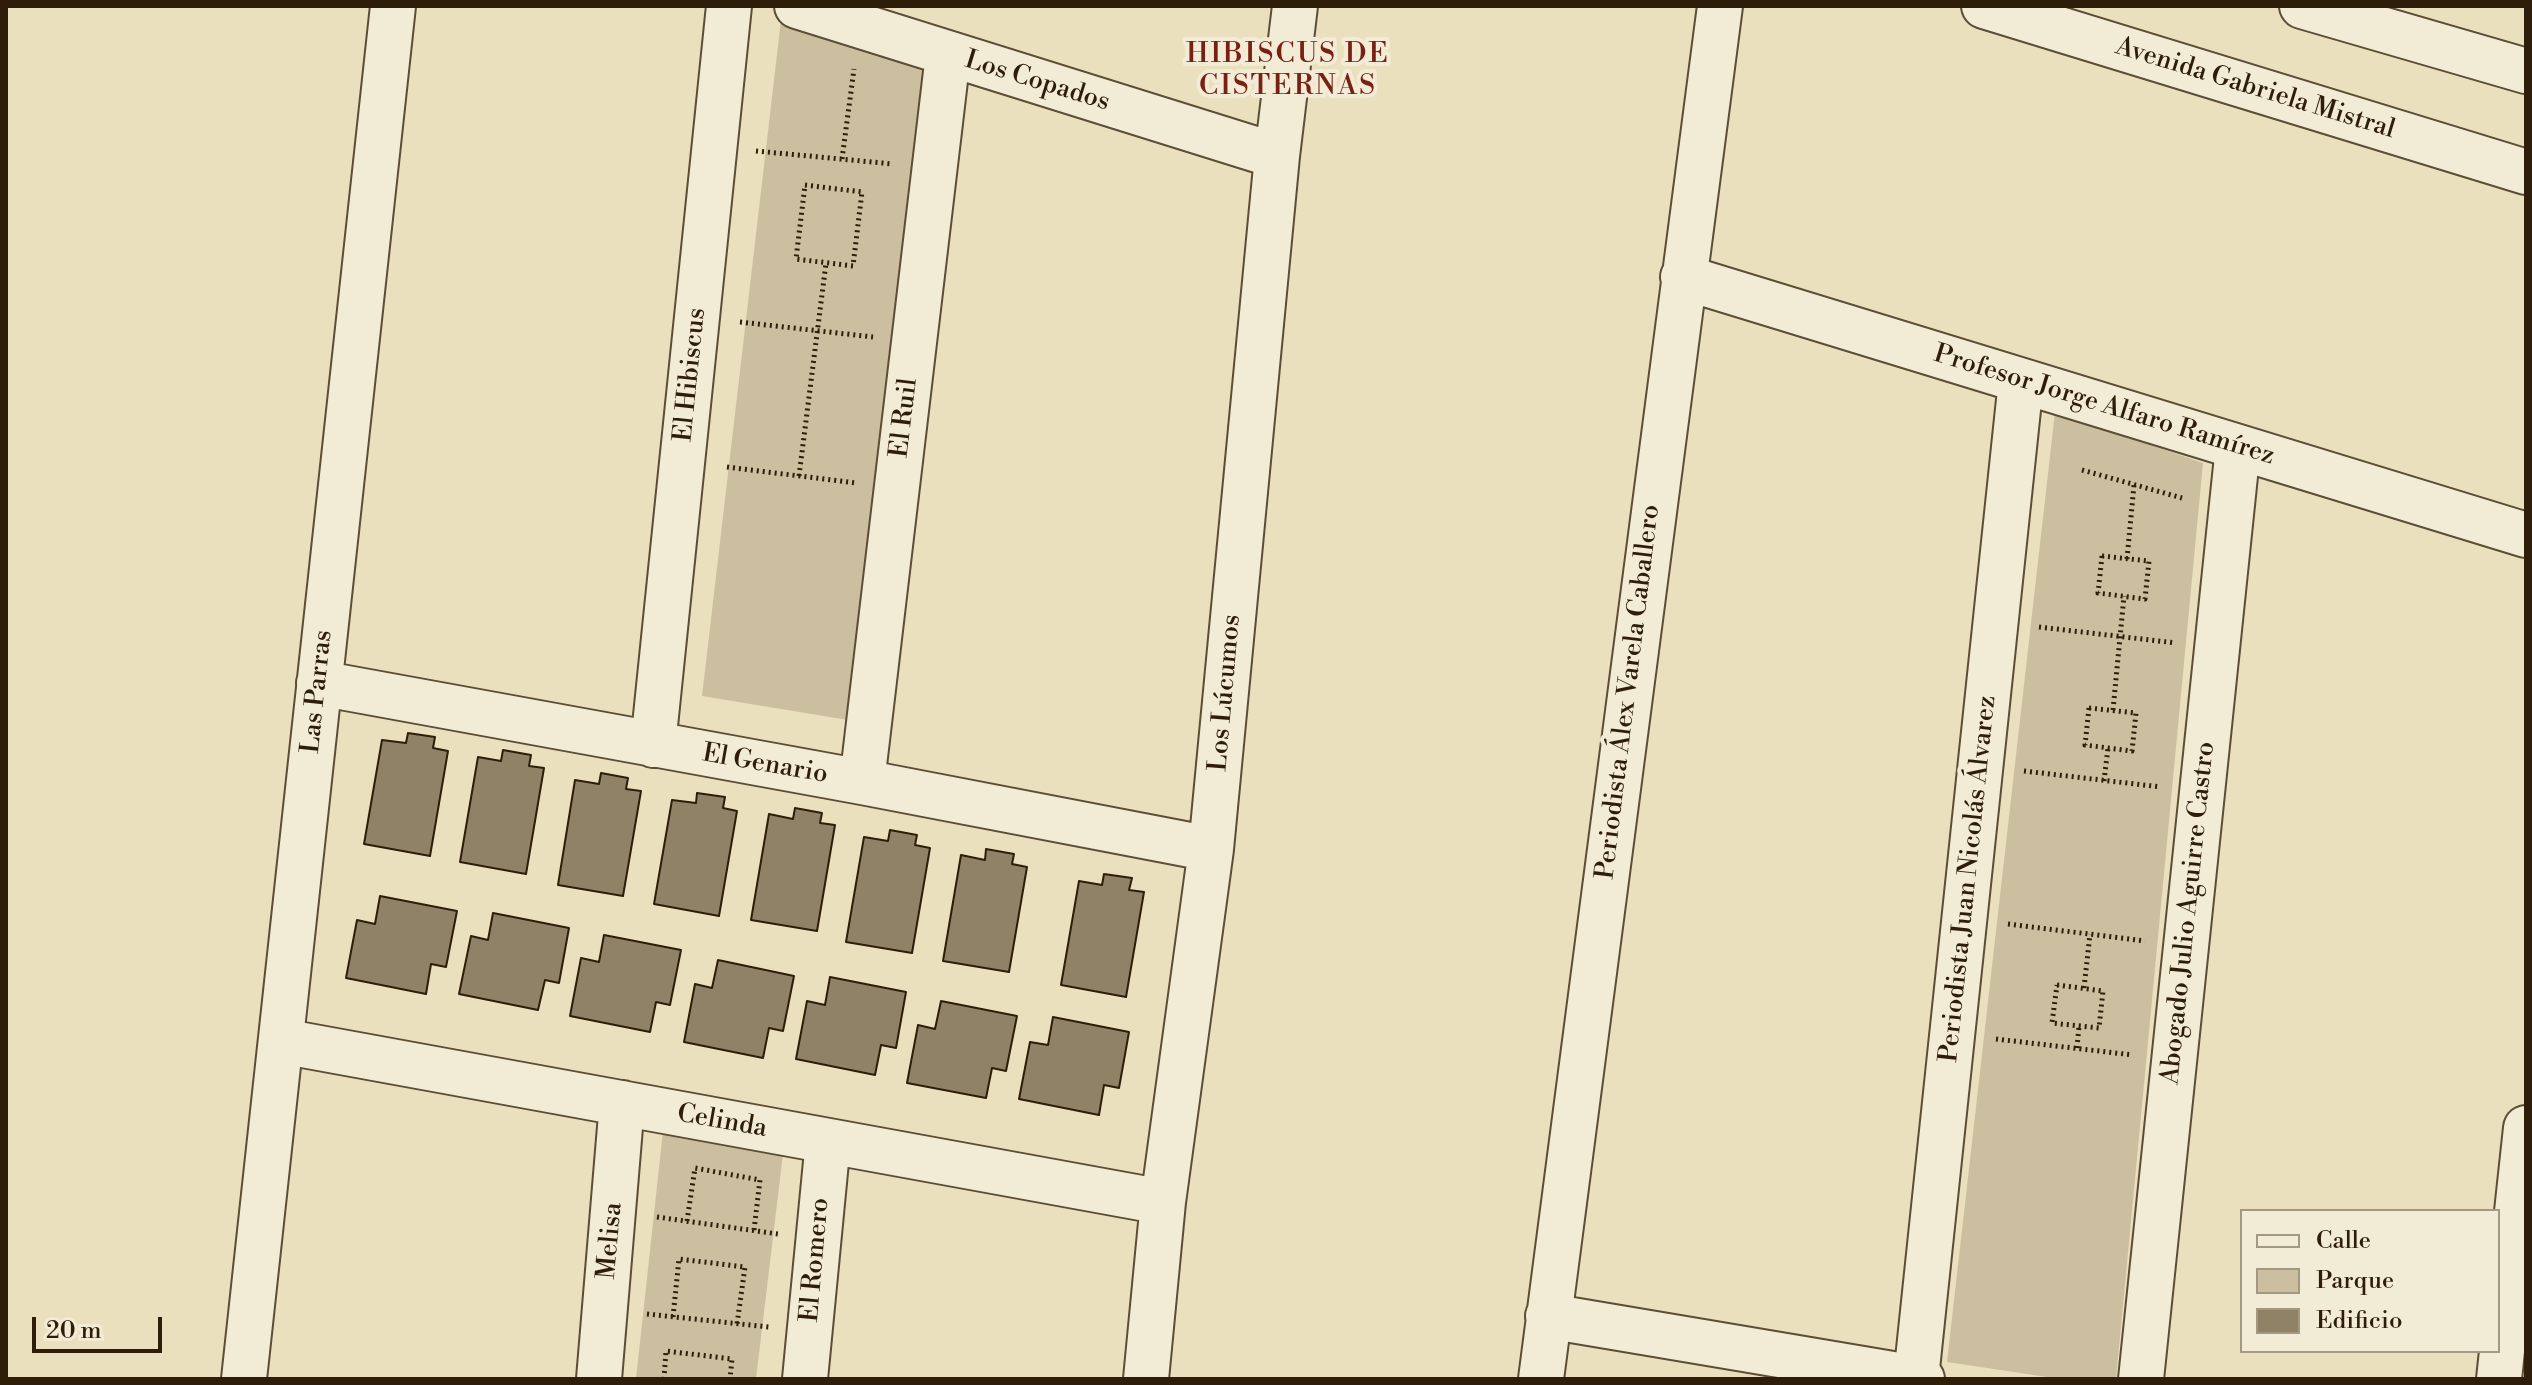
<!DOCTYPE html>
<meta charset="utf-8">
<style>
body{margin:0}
#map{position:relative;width:2532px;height:1385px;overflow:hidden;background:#ebe0be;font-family:"Libre Bodoni",serif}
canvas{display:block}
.frame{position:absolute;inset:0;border:8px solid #2d1d09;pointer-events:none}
.legend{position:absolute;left:2240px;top:1209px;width:260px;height:144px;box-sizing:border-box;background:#f2ebd5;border:2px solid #a39983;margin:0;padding:10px 14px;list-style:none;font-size:24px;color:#2d1d09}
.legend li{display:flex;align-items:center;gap:16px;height:40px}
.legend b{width:40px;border:2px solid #a39983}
.scale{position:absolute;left:32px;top:1317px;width:130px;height:36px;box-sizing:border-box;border:4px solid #2d1d09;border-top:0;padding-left:10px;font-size:24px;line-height:28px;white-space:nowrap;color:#2d1d09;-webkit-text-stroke:6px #f2ebd5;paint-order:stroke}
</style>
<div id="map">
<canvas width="2532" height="1385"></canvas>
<div class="frame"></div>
<ul class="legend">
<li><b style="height:10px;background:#f2ebd5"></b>Calle</li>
<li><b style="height:22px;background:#cbbf9f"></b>Parque</li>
<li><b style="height:22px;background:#908267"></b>Edificio</li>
</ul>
<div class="scale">20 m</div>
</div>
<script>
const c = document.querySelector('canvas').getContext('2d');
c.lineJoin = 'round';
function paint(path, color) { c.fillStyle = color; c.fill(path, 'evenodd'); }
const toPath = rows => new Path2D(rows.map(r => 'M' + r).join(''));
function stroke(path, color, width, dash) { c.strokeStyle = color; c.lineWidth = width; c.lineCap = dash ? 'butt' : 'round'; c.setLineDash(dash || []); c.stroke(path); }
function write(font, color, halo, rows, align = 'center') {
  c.font = font + ' "Libre Bodoni",serif'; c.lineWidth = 8; c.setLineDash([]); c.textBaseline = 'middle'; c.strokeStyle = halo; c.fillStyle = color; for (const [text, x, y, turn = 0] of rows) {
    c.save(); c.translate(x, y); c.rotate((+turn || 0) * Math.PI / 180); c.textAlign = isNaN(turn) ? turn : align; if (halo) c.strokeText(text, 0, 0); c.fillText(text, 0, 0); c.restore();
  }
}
paint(toPath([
 [781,20,925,62,848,720,702,696],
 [2055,412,2203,463,2116,1379,2060,1379,1947,1362],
 [663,1131,783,1154,756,1379,636,1379]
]), '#cbbf9f');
const building = toPath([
 [408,733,435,737,433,748,448,751,430,856,364,844,382,740,406,743,408,733],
 [503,750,531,755,529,766,544,768,526,874,460,862,478,757,501,761,503,750],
 [601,773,628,778,626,789,641,791,623,896,558,885,575,780,599,784,601,773],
 [697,793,725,797,723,808,737,811,719,916,654,904,672,800,696,803,697,793],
 [795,808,822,813,820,823,835,825,817,931,751,920,769,814,793,819,795,808],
 [890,830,917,835,915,845,930,848,912,953,846,942,864,837,888,841,890,830],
 [986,849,1014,854,1012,864,1027,867,1009,972,943,961,961,855,985,860,986,849],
 [1104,874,1132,878,1129,890,1144,892,1126,997,1061,985,1079,881,1102,885,1104,874],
 [380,896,457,911,446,967,431,964,426,994,346,978,357,920,375,924,380,896],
 [493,913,569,928,559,983,545,980,538,1010,459,994,471,936,488,940,493,913],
 [604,935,681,950,670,1005,656,1002,650,1032,570,1016,581,958,599,962,604,935],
 [718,960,794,976,783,1031,769,1028,763,1058,684,1042,695,984,712,988,718,960],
 [830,977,906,992,896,1048,881,1045,875,1075,796,1059,807,1001,825,1005,830,977],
 [941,1001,1017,1016,1006,1071,992,1068,986,1098,907,1083,918,1025,935,1029,941,1001],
 [1053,1017,1129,1032,1119,1088,1104,1085,1099,1115,1019,1099,1030,1042,1048,1045,1053,1017]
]);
paint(building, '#908267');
stroke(building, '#2d1d09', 2);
const minor = toPath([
 [797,6,1277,156],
 [1984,6,2526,172],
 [2302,6,2526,71],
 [1683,277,2526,535],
 [319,683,862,782,1211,849],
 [653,745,729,6],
 [862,782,948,55],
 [281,1041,1163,1202],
 [1548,1316,1922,1379],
 [1916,1378,2021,381],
 [244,1379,393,6],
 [599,1379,622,1103],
 [805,1379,828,1141],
 [1146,1379,1163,1202,1211,849,1277,156,1295,6],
 [1541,1379,1720,6],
 [2141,1379,2238,447],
 [2499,1379,2526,1128]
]);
stroke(minor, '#5c4e36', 48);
stroke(toPath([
 [756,151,893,164],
 [842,159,854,69],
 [805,185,862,192,853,266,796,259,805,185],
 [740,322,873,337],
 [727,467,856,483],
 [2082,470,2182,498],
 [799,476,826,263],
 [2102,556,2149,561,2145,599,2098,593,2102,556],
 [2127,559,2134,485],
 [2039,627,2176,643],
 [2089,708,2136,713,2132,751,2085,745,2089,708],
 [2113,710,2124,596],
 [2024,771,2161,787],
 [2104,781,2108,748],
 [2008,924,2145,941],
 [2057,985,2103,991,2099,1028,2052,1023,2057,985],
 [2084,988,2090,934],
 [1996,1039,2133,1055],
 [2077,1048,2079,1026],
 [657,1217,778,1234],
 [687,1221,695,1168,760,1180,754,1230],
 [647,1314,769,1327],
 [673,1317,679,1259,745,1267,737,1324],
 [664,1379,666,1351,732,1359,730,1379]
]), '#2d1d09', 5, [2, 4]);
stroke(minor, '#f2ebd5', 44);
write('26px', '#2d1d09', '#f2ebd5', [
 ["Los Copados",1037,82,17],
 ["Avenida Gabriela Mistral",2255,89,17],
 ["El Hibiscus",691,375,-84],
 ["Profesor Jorge Alfaro Ramírez",2104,406,17],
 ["El Ruil",905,418,-83],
 ["Las Parras",318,692,-84],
 ["Periodista Álex Varela Caballero",1629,692,-83],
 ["Los Lúcumos",1226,693,-85],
 ["El Genario",765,765,10],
 ["Periodista Juan Nicolás Álvarez",1969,879,-84],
 ["Abogado Julio Aguirre Castro",2189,913,-84],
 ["Celinda",722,1122,10],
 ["Melisa",611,1241,-85],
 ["El Romero",816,1260,-85]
]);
c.letterSpacing = '2px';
write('28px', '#7a1f14', '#f2ebd5', [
 ["HIBISCUS DE",1288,55],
 ["CISTERNAS",1288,87]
]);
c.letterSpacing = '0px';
</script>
